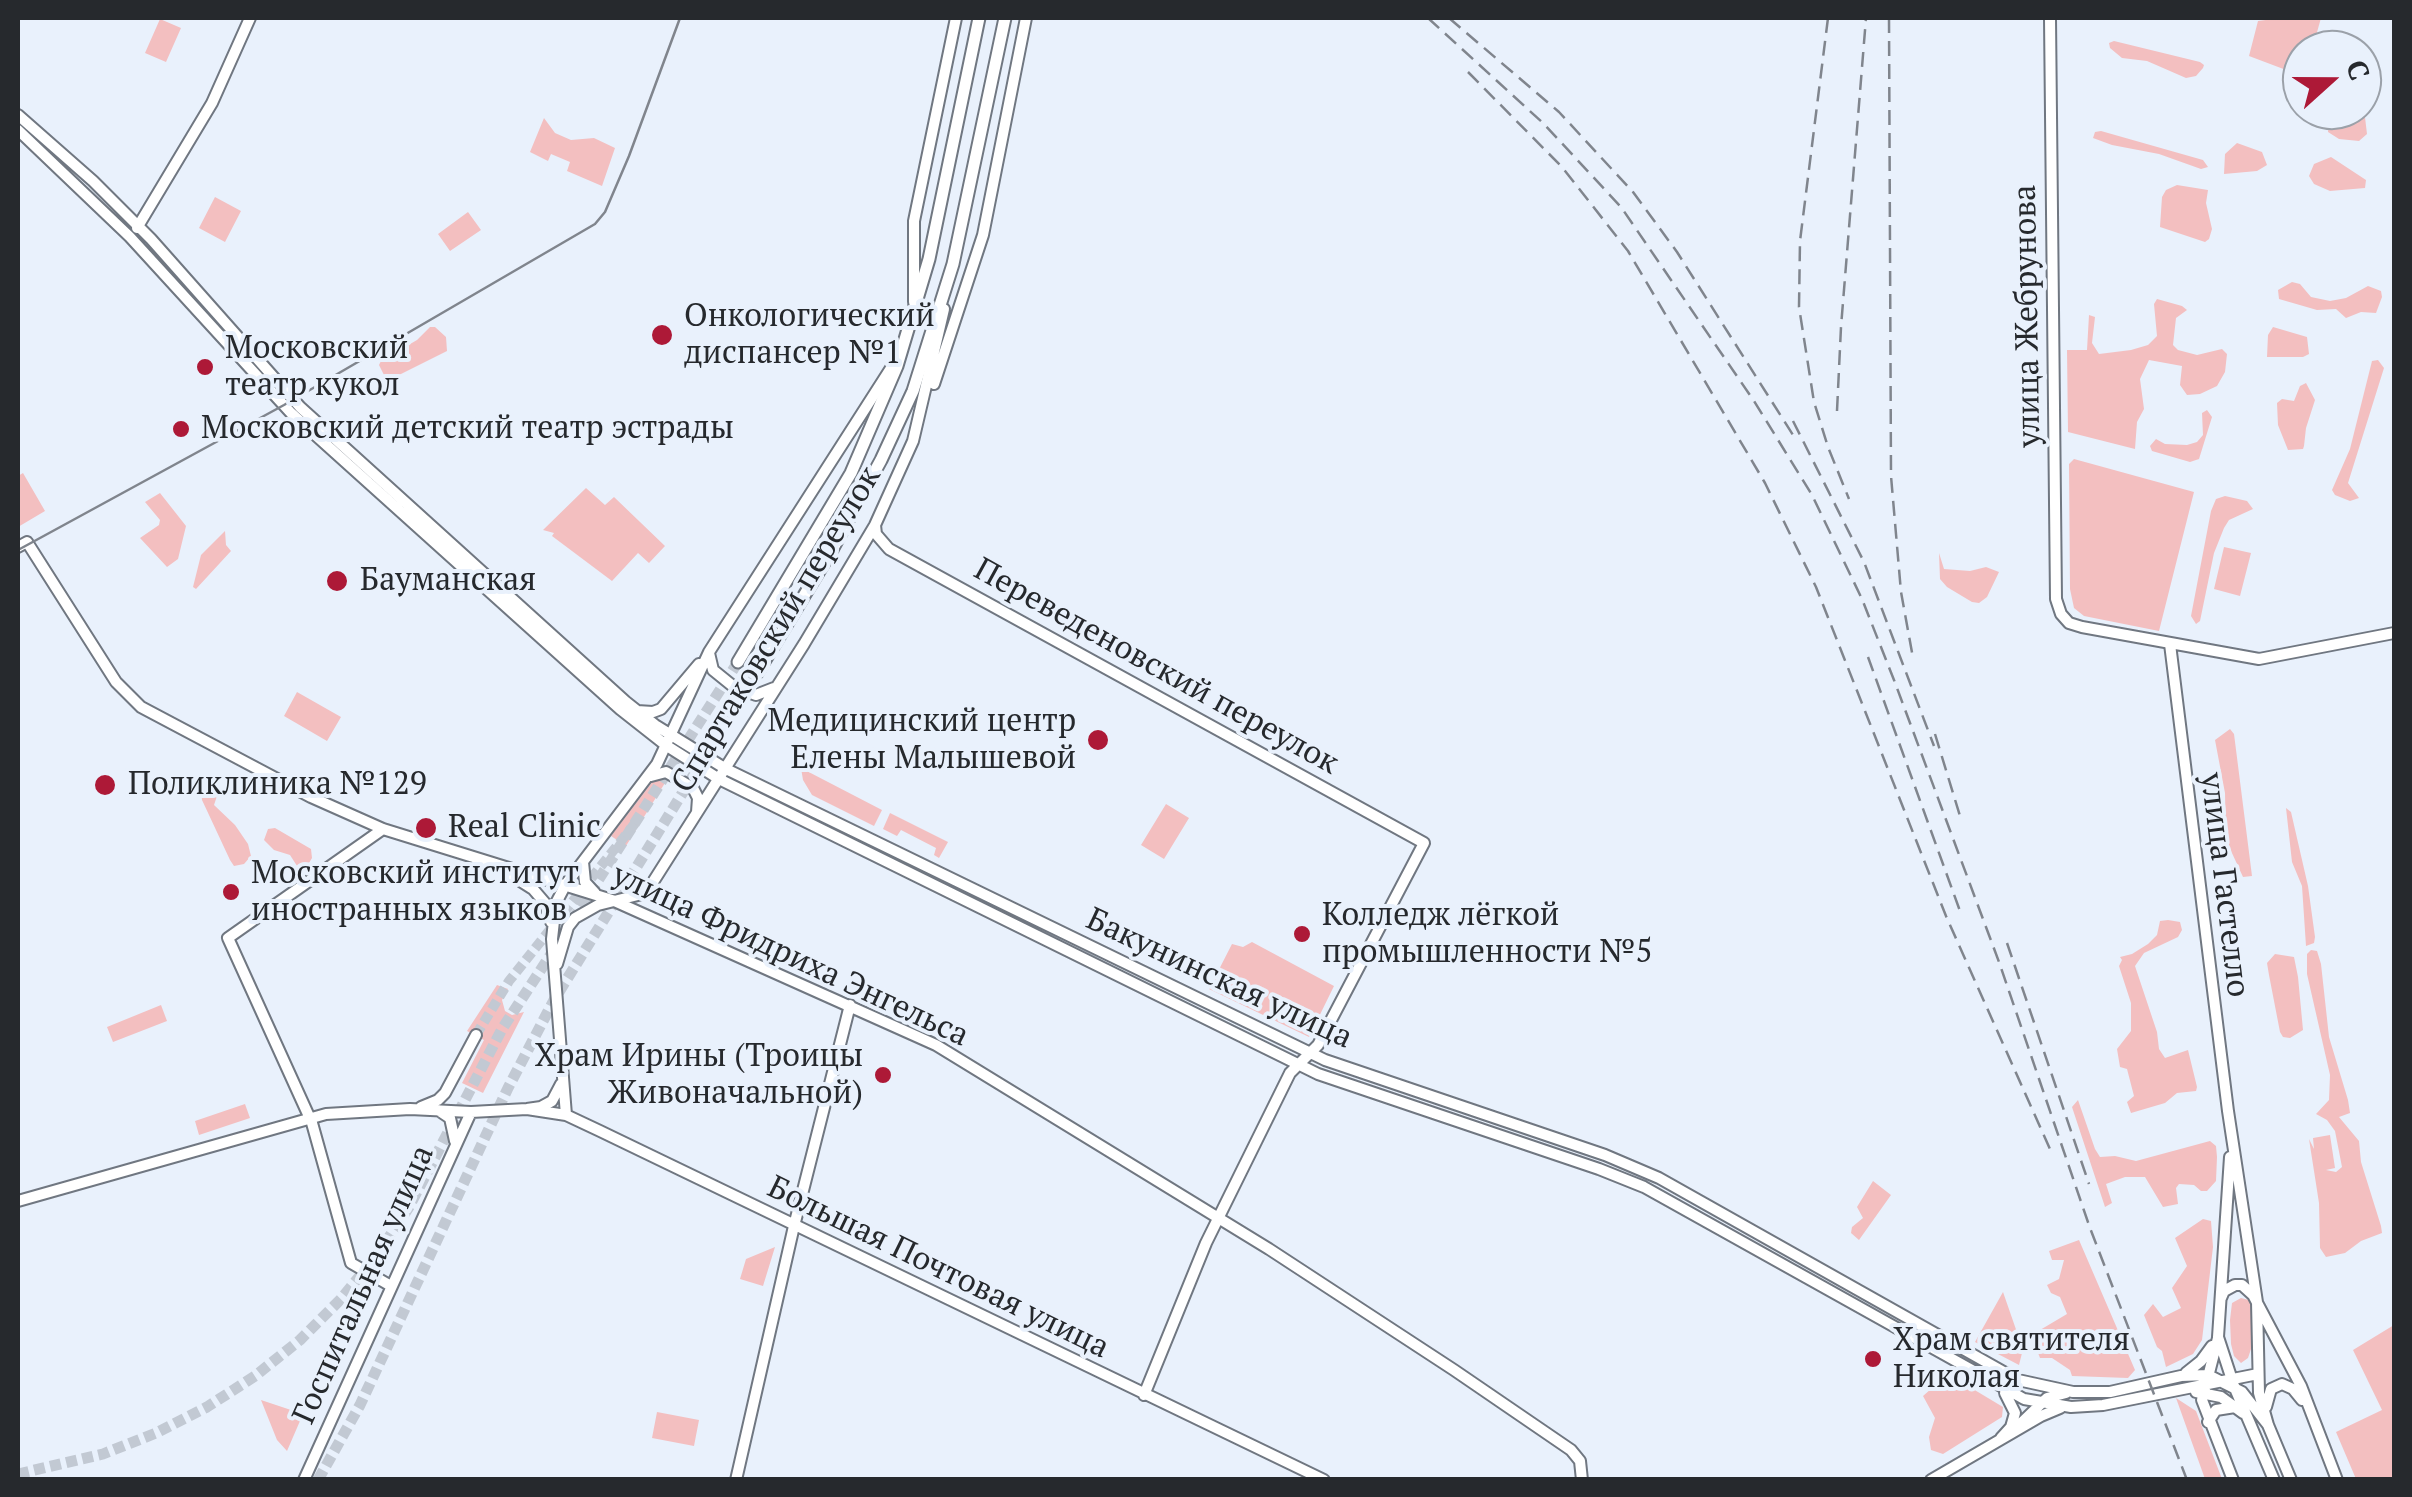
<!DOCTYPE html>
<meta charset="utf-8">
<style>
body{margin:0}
#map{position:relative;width:2412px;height:1497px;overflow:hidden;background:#e9f1fc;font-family:"PT Serif",serif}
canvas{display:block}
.frame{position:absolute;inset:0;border:20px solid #26292d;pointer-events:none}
.north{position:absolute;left:2282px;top:30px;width:100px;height:100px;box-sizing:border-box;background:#e9f1fc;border:2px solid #9ba1a9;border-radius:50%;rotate:69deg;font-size:28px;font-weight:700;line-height:40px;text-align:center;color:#26292d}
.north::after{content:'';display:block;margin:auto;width:35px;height:45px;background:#ad1937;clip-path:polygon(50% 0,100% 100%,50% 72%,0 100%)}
</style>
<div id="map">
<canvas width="2412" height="1497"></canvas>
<div class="frame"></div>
<div class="north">С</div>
</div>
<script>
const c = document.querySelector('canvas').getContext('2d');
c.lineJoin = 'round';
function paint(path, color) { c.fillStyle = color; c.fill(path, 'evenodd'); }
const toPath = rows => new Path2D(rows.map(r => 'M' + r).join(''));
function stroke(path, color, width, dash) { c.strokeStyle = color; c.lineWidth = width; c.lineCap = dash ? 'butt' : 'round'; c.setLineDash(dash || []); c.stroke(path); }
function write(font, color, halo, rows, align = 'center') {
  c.font = font + ' "PT Serif",serif'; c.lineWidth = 8; c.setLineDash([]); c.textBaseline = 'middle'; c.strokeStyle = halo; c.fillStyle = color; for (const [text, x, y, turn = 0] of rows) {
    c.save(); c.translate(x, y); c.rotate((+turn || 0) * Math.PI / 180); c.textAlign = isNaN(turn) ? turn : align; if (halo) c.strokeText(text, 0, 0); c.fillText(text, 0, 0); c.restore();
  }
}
paint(toPath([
 [2281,18,2321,18,2312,50,2302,50,2302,76,2249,56,2258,21],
 [160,19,181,28,166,62,145,53],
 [2114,41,2200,62,2204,65,2203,68,2196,76,2186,78,2147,61,2122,58,2110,48,2109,43],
 [2362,92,2367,134,2359,141,2339,139,2328,132,2330,110,2362,110],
 [544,118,555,133,571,140,594,138,615,148,602,186,567,171,570,162,551,154,548,161,530,152],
 [2101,131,2203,160,2208,167,2201,169,2159,154,2112,145,2093,138,2095,132],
 [2237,143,2262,152,2267,165,2257,171,2224,174,2225,154],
 [2331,157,2366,180,2365,188,2330,191,2314,184,2309,176,2314,164],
 [2177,185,2208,190,2206,203,2212,229,2209,239,2205,242,2160,227,2162,197,2166,190],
 [215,197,241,211,225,242,199,228],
 [468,212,481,230,450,251,438,234],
 [2292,282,2300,284,2311,297,2330,301,2346,298,2368,286,2381,291,2382,297,2376,313,2361,312,2346,318,2336,309,2317,310,2279,299,2278,290],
 [2157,299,2182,306,2187,310,2176,318,2173,345,2178,350,2197,355,2222,349,2227,354,2225,372,2217,386,2200,394,2187,395,2180,385,2182,366,2149,360,2140,379,2144,409,2137,422,2135,449,2068,432,2067,350,2087,350,2089,315,2095,317,2092,343,2099,354,2131,350,2148,345,2157,336,2154,304],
 [430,327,435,327,446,337,447,351,387,381,379,365,381,361,417,340],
 [2273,327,2307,337,2309,354,2303,357,2267,357,2268,335],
 [2378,360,2384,368,2348,483,2359,498,2350,501,2335,495,2332,490,2350,449,2372,361],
 [2306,383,2315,400,2306,428,2304,446,2303,449,2288,450,2278,425,2277,403,2282,399,2294,401,2300,386],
 [2207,410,2212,417,2199,459,2190,462,2152,451,2150,446,2156,439,2165,444,2187,445,2197,442,2203,435,2202,413],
 [2074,459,2194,492,2159,631,2084,616,2074,608,2070,589,2069,464],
 [23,473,45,511,18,527,18,476],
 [586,488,605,505,614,497,665,546,649,563,638,553,612,581,552,536,554,533,543,530],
 [160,493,186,526,178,559,167,567,140,538,159,525,160,520,145,502],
 [2225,496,2247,501,2253,509,2229,520,2224,528,2214,553,2200,621,2196,624,2191,616,2211,511,2216,499],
 [225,531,226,545,231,551,196,589,193,587,201,555],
 [2224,547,2251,553,2240,596,2214,589],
 [1939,553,1944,569,1970,571,1986,567,1999,572,1987,597,1979,603,1972,602,1947,587,1940,579],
 [297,692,341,717,327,741,284,716],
 [2230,729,2234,734,2252,876,2243,877,2226,840,2225,793,2215,740],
 [801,768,882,810,874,826,812,795,803,780],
 [659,777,668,778,626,846,611,836,653,781],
 [210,785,217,796,214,805,235,825,248,844,251,856,244,864,234,866,230,860,202,800,201,789],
 [1166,804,1189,818,1164,859,1141,845],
 [2286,808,2291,812,2308,886,2315,937,2314,943,2306,946,2302,886,2292,862],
 [890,813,948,842,939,858,934,855,936,848,901,830,897,836,883,829],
 [275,828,311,849,312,858,306,868,299,869,290,855,274,850,264,840,268,829],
 [2168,920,2180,922,2182,930,2178,937,2144,953,2135,966,2157,1032,2159,1049,2165,1058,2188,1050,2197,1087,2196,1091,2177,1093,2165,1103,2131,1113,2127,1102,2134,1096,2127,1069,2120,1067,2117,1049,2131,1031,2131,1003,2119,966,2122,960,2120,957,2132,954,2148,944,2157,935,2160,921],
 [1252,942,1334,986,1309,1037,1209,989,1232,944,1243,947],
 [2311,950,2317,951,2321,964,2329,1037,2348,1100,2350,1113,2339,1117,2359,1141,2361,1162,2381,1226,2382,1233,2361,1241,2345,1253,2326,1257,2320,1248,2319,1203,2309,1139,2314,1149,2313,1138,2330,1135,2335,1168,2326,1170,2336,1172,2342,1167,2335,1131,2327,1120,2316,1114,2329,1100,2330,1075,2307,974,2307,954],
 [2275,954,2294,957,2298,977,2303,1030,2290,1038,2283,1037,2280,1032,2269,975,2267,963],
 [497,985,508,989,502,1000,505,1011,512,1015,524,1012,483,1093,462,1083,484,1040,467,1031],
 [161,1005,167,1021,113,1042,107,1027],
 [2078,1100,2095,1149,2100,1157,2115,1156,2136,1161,2210,1141,2216,1146,2217,1157,2216,1181,2207,1191,2201,1191,2194,1185,2179,1184,2176,1188,2178,1204,2163,1207,2145,1177,2125,1177,2106,1184,2112,1203,2105,1207,2072,1107],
 [245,1104,250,1118,199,1135,195,1121],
 [1873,1181,1891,1195,1859,1240,1851,1233,1852,1227,1863,1218,1857,1207],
 [2203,1219,2211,1221,2213,1247,2202,1340,2193,1354,2166,1367,2162,1351,2157,1347,2144,1315,2153,1304,2163,1317,2181,1308,2172,1288,2187,1266,2175,1238],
 [2079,1240,2135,1370,2128,1378,2072,1376,2070,1370,2052,1358,2040,1358,2033,1340,2040,1330,2067,1314,2060,1297,2051,1293,2047,1285,2059,1279,2064,1260,2052,1260,2049,1251],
 [775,1247,763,1286,740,1279,746,1259],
 [2003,1292,2020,1341,2022,1353,2019,1365,1975,1342],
 [2241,1298,2253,1301,2253,1343,2248,1358,2241,1363,2234,1356,2231,1344,2230,1320,2232,1303],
 [2394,1325,2394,1479,2356,1479,2336,1432,2382,1410,2353,1350],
 [1948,1374,2003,1407,2002,1417,1943,1454,1931,1450,1929,1437,1935,1418,1923,1396],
 [2176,1398,2196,1411,2222,1479,2205,1479],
 [261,1400,303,1414,287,1451,277,1440],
 [657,1412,699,1420,694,1446,652,1438]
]), '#f3bfc0');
stroke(toPath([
 [476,1035,509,981,637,821]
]), '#c2c9d3', 10, [10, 5]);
stroke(toPath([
 [572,921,738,662],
 [18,1474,103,1454,156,1433,207,1407,255,1376,300,1340,341,1299,377,1255,409,1207,502,1029,557,945],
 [318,1480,360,1405,508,1088,554,1000,757,673]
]), '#c2c9d3', 11, [11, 5.5]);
const secondary = toPath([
 [2050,18,2056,599,2061,614,2069,623,2082,627,2259,659,2394,633],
 [18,115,93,181,151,239,300,407,626,702,655,725,726,769,1325,1060,1605,1155,1659,1178,2018,1380,2073,1392,2110,1392,2181,1376,2208,1375,2242,1392,2268,1425],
 [18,130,130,237,291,413,620,709,667,746,719,779,1318,1074,1599,1169,1644,1187,2024,1399,2071,1407,2103,1405,2258,1374],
 [137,228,212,103,250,18],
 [914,302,914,221,956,18],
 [934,384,983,235,1026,18],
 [875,525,876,534,889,549,1424,843,1318,1045,1290,1073,1206,1243,1144,1395],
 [18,547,27,542,116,682,141,707,311,797,383,829,612,900,936,1045,1269,1249,1454,1370,1571,1450,1580,1461,1582,1480],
 [2170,644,2228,1111,2257,1302,2259,1393,2268,1425,2291,1480],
 [709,653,713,670,734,687,756,695,774,688],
 [637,711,653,712,661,709,699,664],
 [651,776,666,772,693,788,698,798,697,812],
 [383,829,228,938,312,1123,351,1263,391,1286],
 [583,862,585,882,595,893],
 [500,868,533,889,545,903,551,922],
 [557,964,568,927,575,918,598,905,646,893,804,644,875,525,913,441,944,309],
 [421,1107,438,1100,445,1093,476,1035],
 [527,1109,566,1115,600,1131,1324,1480],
 [438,1110,450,1118,455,1141],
 [566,1115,552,939,556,903,566,884,657,764,709,652,893,365],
 [2230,1157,2218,1337,2234,1386,2274,1480],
 [18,1201,326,1114,410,1109,471,1112,527,1109,541,1107,552,1101,561,1084],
 [2221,1298,2224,1291,2235,1285,2242,1285,2253,1295,2301,1386,2337,1480],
 [2218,1338,2202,1400,2233,1480],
 [2186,1373,2201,1361,2212,1346],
 [2196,1392,2221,1397,2243,1413],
 [2266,1407,2271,1389,2282,1384,2293,1389,2302,1400],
 [2208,1422,2216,1410,2235,1407],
 [2019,1425,2047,1398,2066,1393],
 [2001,1438,2011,1427,2015,1413,2005,1393],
 [304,1480,471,1112],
 [736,1480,794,1226,850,1005],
 [1931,1480,2041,1416,2060,1408]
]);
const primary = toPath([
 [738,662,851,473,897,366,929,259,979,18],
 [757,673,833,548,881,460,913,391,953,264,1005,18]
]);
stroke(secondary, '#707781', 14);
stroke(primary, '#707781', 15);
stroke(secondary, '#fff', 10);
stroke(primary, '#fff', 11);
stroke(toPath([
 [18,550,284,405,595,224,605,212,629,156,680,18]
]), '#80858d', 2.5);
stroke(toPath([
 [1428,18,1543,123,1621,207,1754,401,1812,495,1862,599,1894,680,1999,962,2090,1228,2187,1480],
 [1449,18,1559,112,1633,192,1677,252,1793,435],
 [1828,18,1800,241,1799,307,1814,402,1828,447,1849,499],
 [1889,18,1891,476,1901,592,1913,658],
 [1468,72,1562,167,1628,251,1765,483,1816,587,1946,916,2050,1149],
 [1837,411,1841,327,1866,18],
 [1793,421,1864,562,1934,746],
 [1868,657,1960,911],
 [1935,734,1960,816],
 [2007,943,2089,1184]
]), '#80858d', 2.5, [15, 8]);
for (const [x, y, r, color] of [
 [662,335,12,"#ad1937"],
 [205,367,10,"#ad1937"],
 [181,429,10,"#ad1937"],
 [337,581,12,"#ad1937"],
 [1098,740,12,"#ad1937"],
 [105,785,12,"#ad1937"],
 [426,828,12,"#ad1937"],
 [231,892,10,"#ad1937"],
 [1302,934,10,"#ad1937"],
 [883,1075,10,"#ad1937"],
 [1873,1359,10,"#ad1937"]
]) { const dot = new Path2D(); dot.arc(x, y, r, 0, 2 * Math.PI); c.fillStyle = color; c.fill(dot); stroke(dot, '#e9f1fc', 4); }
write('32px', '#26292d', '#e9f1fc', [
 ["улица Жебрунова",2028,316,-91],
 ["Спартаковский переулок",777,630,-59],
 ["Переведеновский переулок",1156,667,29],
 ["улица Гастелло",2224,885,83],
 ["улица Фридриха Энгельса",790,956,25],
 ["Бакунинская улица",1219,979,25],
 ["Большая Почтовая улица",938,1268,26],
 ["Госпитальная улица",364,1285,-66]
]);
write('32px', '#26292d', '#e9f1fc', [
 ["Онкологический",684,317],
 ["диспансер №1",684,354],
 ["Московский",225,349],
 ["театр кукол",225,386],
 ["Московский детский театр эстрады",201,429],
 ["Бауманская",360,581],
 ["Медицинский центр",1076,722,"right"],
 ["Елены Малышевой",1076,759,"right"],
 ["Поликлиника №129",128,785],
 ["Real Clinic",448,828],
 ["Московский институт",251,874],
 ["иностранных языков",251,911],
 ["Колледж лёгкой",1322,916],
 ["промышленности №5",1322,953],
 ["Храм Ирины (Троицы",863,1057,"right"],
 ["Живоначальной)",863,1094,"right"],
 ["Храм святителя",1893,1341],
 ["Николая",1893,1378]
], 'left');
</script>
